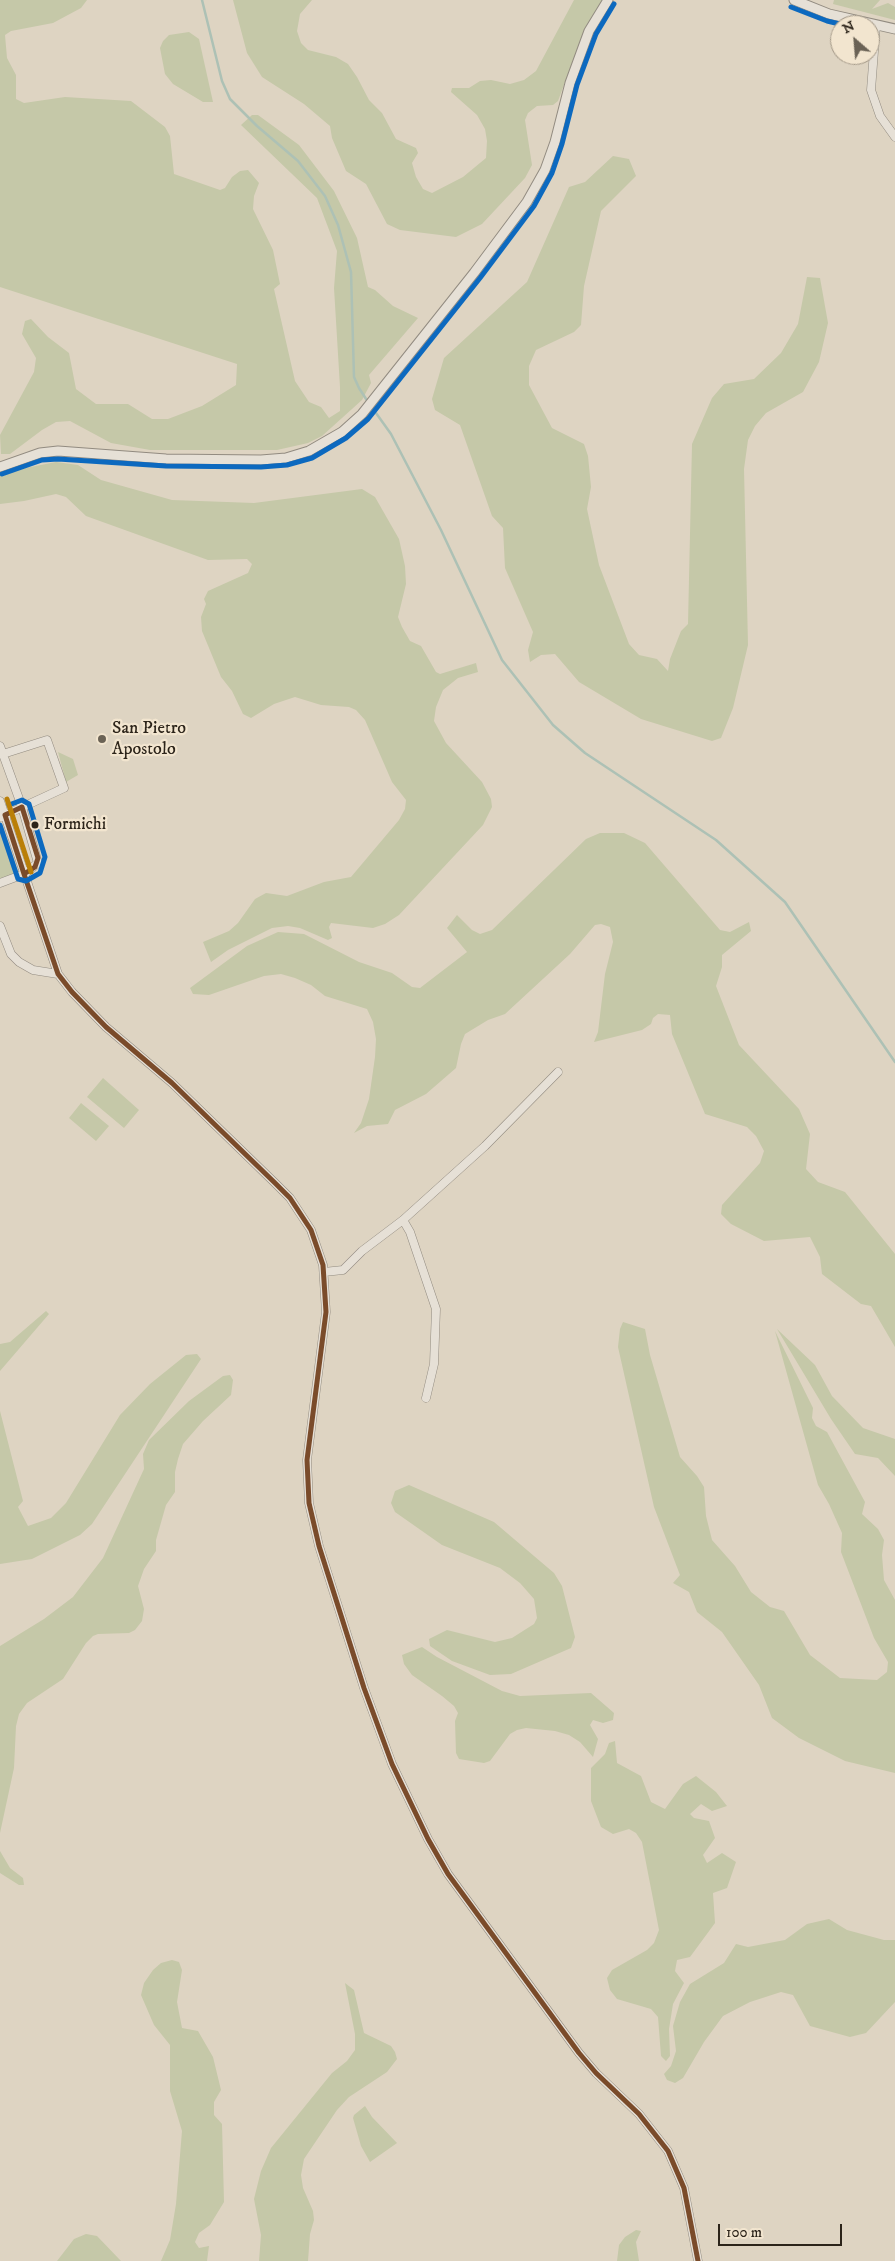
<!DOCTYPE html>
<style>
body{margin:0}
#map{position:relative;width:895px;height:2261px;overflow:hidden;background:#ded4c2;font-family:"IM FELL DW Pica",serif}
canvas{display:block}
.north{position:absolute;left:830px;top:15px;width:50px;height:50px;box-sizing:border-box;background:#f2e5cf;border:1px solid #a39887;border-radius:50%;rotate:333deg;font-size:14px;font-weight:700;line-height:20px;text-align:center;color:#2c241a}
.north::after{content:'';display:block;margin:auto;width:18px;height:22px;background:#6a6255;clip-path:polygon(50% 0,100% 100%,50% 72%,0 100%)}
.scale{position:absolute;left:718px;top:2224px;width:124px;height:22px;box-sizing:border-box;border:2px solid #2c241a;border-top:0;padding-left:6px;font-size:15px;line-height:18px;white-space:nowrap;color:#2c241a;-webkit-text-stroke:4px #f2e5cf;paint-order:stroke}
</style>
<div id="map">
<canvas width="895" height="2261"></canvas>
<div class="north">N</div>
<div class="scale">100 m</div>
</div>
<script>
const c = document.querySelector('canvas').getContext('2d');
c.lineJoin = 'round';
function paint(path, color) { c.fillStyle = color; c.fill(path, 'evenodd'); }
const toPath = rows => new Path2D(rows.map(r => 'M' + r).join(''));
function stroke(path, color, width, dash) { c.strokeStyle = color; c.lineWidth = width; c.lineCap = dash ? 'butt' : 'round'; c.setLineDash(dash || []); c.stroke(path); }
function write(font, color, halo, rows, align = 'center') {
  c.font = font + ' "IM FELL DW Pica",serif'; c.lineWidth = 4.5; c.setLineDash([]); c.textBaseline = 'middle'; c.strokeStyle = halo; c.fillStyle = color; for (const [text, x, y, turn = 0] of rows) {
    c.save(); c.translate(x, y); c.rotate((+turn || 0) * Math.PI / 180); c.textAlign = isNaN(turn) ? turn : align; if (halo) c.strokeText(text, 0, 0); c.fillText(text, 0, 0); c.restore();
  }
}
paint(toPath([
 [0,0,87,0,81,8,53,23,11,31,5,35,7,58,16,75,16,99,24,103,65,97,131,101,165,127,170,136,174,174,220,190,225,188,232,177,240,171,248,170,259,183,254,196,253,209,273,250,280,284,274,289,295,381,309,402,321,407,329,418,340,411,340,387,334,288,337,251,317,198,241,125,252,115,258,115,299,145,334,191,357,238,368,287,375,290,393,306,418,318,369,375,371,383,362,400,322,436,308,443,277,450,150,450,111,443,70,421,56,422,42,430,10,454,1,454,0,435,34,372,36,358,22,334,25,321,31,319,48,337,69,353,76,389,96,404,128,404,152,419,168,419,202,406,236,385,237,364,0,287],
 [233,0,312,0,300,14,297,31,301,43,308,50,336,57,348,64,357,77,369,100,382,113,396,139,416,148,418,153,412,163,416,177,423,189,432,193,463,177,486,158,487,141,485,129,477,115,451,92,452,88,469,88,480,81,491,80,510,84,524,80,536,71,574,0,605,0,579,44,558,101,553,105,537,106,528,113,525,120,532,165,525,178,482,224,456,237,400,230,387,224,366,184,346,171,332,138,330,126,304,104,262,77,247,53],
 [834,0,880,0,872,9,888,3,895,7,895,20,833,4],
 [189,32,199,39,213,102,203,102,173,84,165,74,160,48,163,41,169,35],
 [613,156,629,159,636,176,601,211,584,286,581,325,574,332,536,350,529,366,529,385,552,428,584,444,588,456,591,487,587,509,599,565,629,644,639,655,657,659,668,671,670,659,681,631,688,624,692,444,712,398,724,384,754,379,781,353,798,324,807,277,820,278,828,323,819,362,803,392,766,413,755,426,748,440,744,469,748,645,733,708,721,738,712,741,641,719,579,682,555,654,541,655,530,662,528,650,533,632,505,568,503,528,492,516,460,425,435,410,432,399,444,358,527,282,569,187,585,182],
 [56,462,78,465,101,480,172,500,254,503,362,489,375,497,399,539,405,566,406,584,398,617,402,627,410,641,421,646,436,672,440,674,476,663,478,672,458,678,443,690,436,707,434,721,446,743,482,782,491,799,492,807,483,825,399,915,385,924,373,928,331,923,329,927,332,938,328,940,300,928,288,926,272,928,228,950,211,962,203,942,229,931,238,923,255,899,266,893,287,896,324,882,351,877,399,820,405,809,406,800,392,782,365,720,356,710,349,707,321,705,295,697,274,704,251,718,243,714,232,691,221,677,202,631,201,617,206,604,204,599,208,591,248,573,252,564,247,559,208,560,86,516,66,497,56,494,24,501,0,504,0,473],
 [58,752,73,759,78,775,66,782],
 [0,827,17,873,0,879],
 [600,833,624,833,645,843,720,930,730,932,749,922,751,931,722,955,722,967,716,986,739,1045,799,1109,810,1134,806,1169,818,1182,845,1192,895,1254,895,1347,871,1306,861,1304,822,1274,820,1257,810,1237,764,1241,731,1224,721,1214,722,1205,760,1163,764,1151,756,1136,747,1127,705,1114,672,1034,670,1015,658,1014,653,1018,651,1024,642,1030,594,1042,598,1032,605,974,613,942,610,927,601,924,595,925,570,954,505,1014,488,1020,465,1034,461,1044,456,1068,426,1094,395,1110,388,1124,367,1126,354,1133,361,1123,369,1099,375,1057,376,1039,373,1022,367,1009,325,996,311,985,295,978,281,974,264,976,209,995,193,994,190,988,247,946,278,932,304,934,359,962,392,973,412,987,420,988,467,952,447,928,457,915,472,930,480,934,492,930,586,839],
 [103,1078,139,1110,124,1128,87,1097],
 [81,1103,109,1126,96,1141,69,1118],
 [46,1311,49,1314,0,1371,0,1344,10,1342],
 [623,1322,645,1329,650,1355,680,1457,697,1476,704,1487,706,1516,712,1540,735,1566,751,1592,770,1607,784,1611,810,1655,840,1678,877,1680,887,1672,888,1662,874,1638,841,1552,842,1533,829,1504,818,1485,775,1331,813,1408,812,1418,816,1426,827,1432,865,1502,862,1514,878,1529,884,1540,882,1555,884,1580,895,1600,895,1773,845,1761,799,1738,772,1718,759,1685,722,1632,697,1612,689,1592,673,1583,680,1575,654,1507,618,1347,620,1329],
 [777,1329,815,1365,832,1396,863,1428,895,1439,895,1476,878,1458,855,1454,831,1419],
 [197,1354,201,1359,92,1524,80,1535,32,1559,0,1564,0,1411,23,1501,18,1507,28,1526,51,1518,66,1503,120,1415,150,1384,186,1355],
 [230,1375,233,1380,231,1395,203,1421,183,1444,178,1459,175,1472,175,1492,166,1505,156,1540,156,1551,144,1569,138,1586,144,1609,142,1621,135,1630,129,1633,98,1634,93,1636,86,1643,63,1679,27,1703,19,1714,16,1726,14,1768,0,1833,0,1646,44,1619,73,1597,103,1558,144,1469,143,1454,149,1440,189,1401,223,1376],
 [409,1485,494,1522,554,1573,562,1586,575,1637,571,1648,511,1674,490,1675,452,1661,430,1646,429,1639,447,1630,495,1642,512,1638,534,1624,537,1618,534,1599,520,1583,500,1568,442,1545,395,1512,391,1503,395,1491],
 [422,1647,437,1657,502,1691,520,1696,591,1693,614,1713,613,1720,603,1723,593,1720,590,1725,598,1739,593,1757,580,1742,569,1735,555,1731,526,1728,517,1730,510,1734,490,1761,484,1763,459,1759,456,1753,455,1721,458,1713,454,1706,442,1696,412,1675,404,1664,402,1655],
 [615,1741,617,1763,641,1776,651,1802,665,1809,683,1784,696,1776,716,1792,727,1806,712,1811,701,1804,690,1814,694,1818,709,1821,715,1838,703,1855,707,1863,722,1853,736,1862,727,1888,713,1893,715,1923,690,1957,677,1960,675,1971,684,1983,673,2004,669,2029,670,2056,666,2061,661,2056,658,2017,651,2009,617,1999,610,1990,607,1978,612,1970,647,1950,654,1943,659,1930,642,1842,636,1833,629,1829,613,1834,601,1827,591,1801,591,1768,605,1754,609,1743],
 [0,1851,10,1868,23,1878,24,1885,19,1885,0,1873],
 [829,1919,847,1930,884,1940,895,1940,895,2002,866,2033,850,2037,810,2026,793,1995,781,1992,750,2002,723,2016,704,2042,683,2078,675,2083,667,2080,664,2074,671,2066,676,2051,673,2026,680,2002,690,1984,724,1963,736,1944,748,1947,785,1940,807,1924],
 [172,1960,179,1962,182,1970,177,2002,182,2028,198,2031,213,2057,221,2090,214,2102,214,2115,222,2124,224,2202,210,2225,199,2233,195,2242,199,2248,209,2246,207,2261,161,2261,170,2240,176,2204,182,2131,170,2091,170,2045,154,2025,141,1995,144,1983,153,1970,161,1963],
 [345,1983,354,1990,364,2033,391,2046,395,2052,397,2059,387,2072,349,2097,337,2110,304,2159,301,2175,303,2188,313,2211,314,2220,310,2234,308,2261,259,2261,261,2235,254,2199,261,2171,271,2148,332,2073,347,2061,355,2050,355,2034],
 [365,2106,372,2117,397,2143,370,2162,361,2146,353,2118,354,2115],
 [636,2230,641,2231,636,2242,639,2261,617,2261,619,2245,625,2237],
 [86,2234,97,2236,121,2261,57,2261,74,2239]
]), '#c5c8a8');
stroke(toPath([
 [202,0,222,81,230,99,257,126,298,161,325,196,338,225,351,272,354,377,359,388,368,402],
 [371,406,391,434,441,530,502,660,553,725,585,753,716,840,785,902,895,1062]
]), '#adc1b5', 2.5);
const minor = toPath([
 [876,25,871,90,880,116,895,137],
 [0,746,22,807,38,863,24,874,0,883],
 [0,801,58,974,72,992,106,1027,172,1083,275,1183,290,1198,311,1230,323,1265,326,1312,307,1460,309,1503,319,1546,364,1688,392,1764,428,1839,448,1874,579,2053,596,2073,639,2114,668,2151,684,2188,698,2261],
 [1,817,64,788,47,740,3,754],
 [0,926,11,954,19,962,33,970,58,974],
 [403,1220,410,1232,436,1309,434,1364,426,1398],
 [324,1272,343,1270,362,1251,403,1220,485,1146,558,1072]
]);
const tertiary = toPath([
 [794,0,829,14,895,29],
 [0,467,40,453,58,451,166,459,261,460,286,458,309,451,342,432,362,414,474,273,527,202,545,170,555,142,570,83,589,31,608,0]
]);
stroke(minor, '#928b80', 9);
stroke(tertiary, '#928b80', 11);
stroke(minor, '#e6e0d6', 8);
stroke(tertiary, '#e6e0d6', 9);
stroke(toPath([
 [22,807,38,858,35,867,24,874,5,815,22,807],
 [24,874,58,974,72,992,106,1027,172,1083,275,1183,290,1198,311,1230,323,1265,326,1312,307,1460,309,1503,319,1546,364,1688,392,1764,428,1839,448,1874,579,2053,596,2073,639,2114,668,2151,684,2188,698,2261]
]), '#7a4b2a', 5);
stroke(toPath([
 [791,7,827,21,844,25],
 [2,474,42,460,58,459,166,466,261,467,287,465,312,458,346,438,368,419,480,278,534,206,552,173,562,144,577,85,596,34,614,4],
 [0,825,18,879,26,881,40,873,45,857,29,804,22,800,9,805]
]), '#0c69bf', 5);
stroke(toPath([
 [7,799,31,872]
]), '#ba7f08', 5);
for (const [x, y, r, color] of [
 [102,739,5,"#6a6255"],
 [35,825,4.5,"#2c241a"]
]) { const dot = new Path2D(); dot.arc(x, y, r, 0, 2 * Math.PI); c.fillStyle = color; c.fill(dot); stroke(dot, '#f2e5cf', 2); }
write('17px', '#2c241a', '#f2e5cf', [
 ["Formichi",44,825]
], 'left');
write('18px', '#2c241a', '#f2e5cf', [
 ["San Pietro",112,729],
 ["Apostolo",112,750]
], 'left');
</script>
